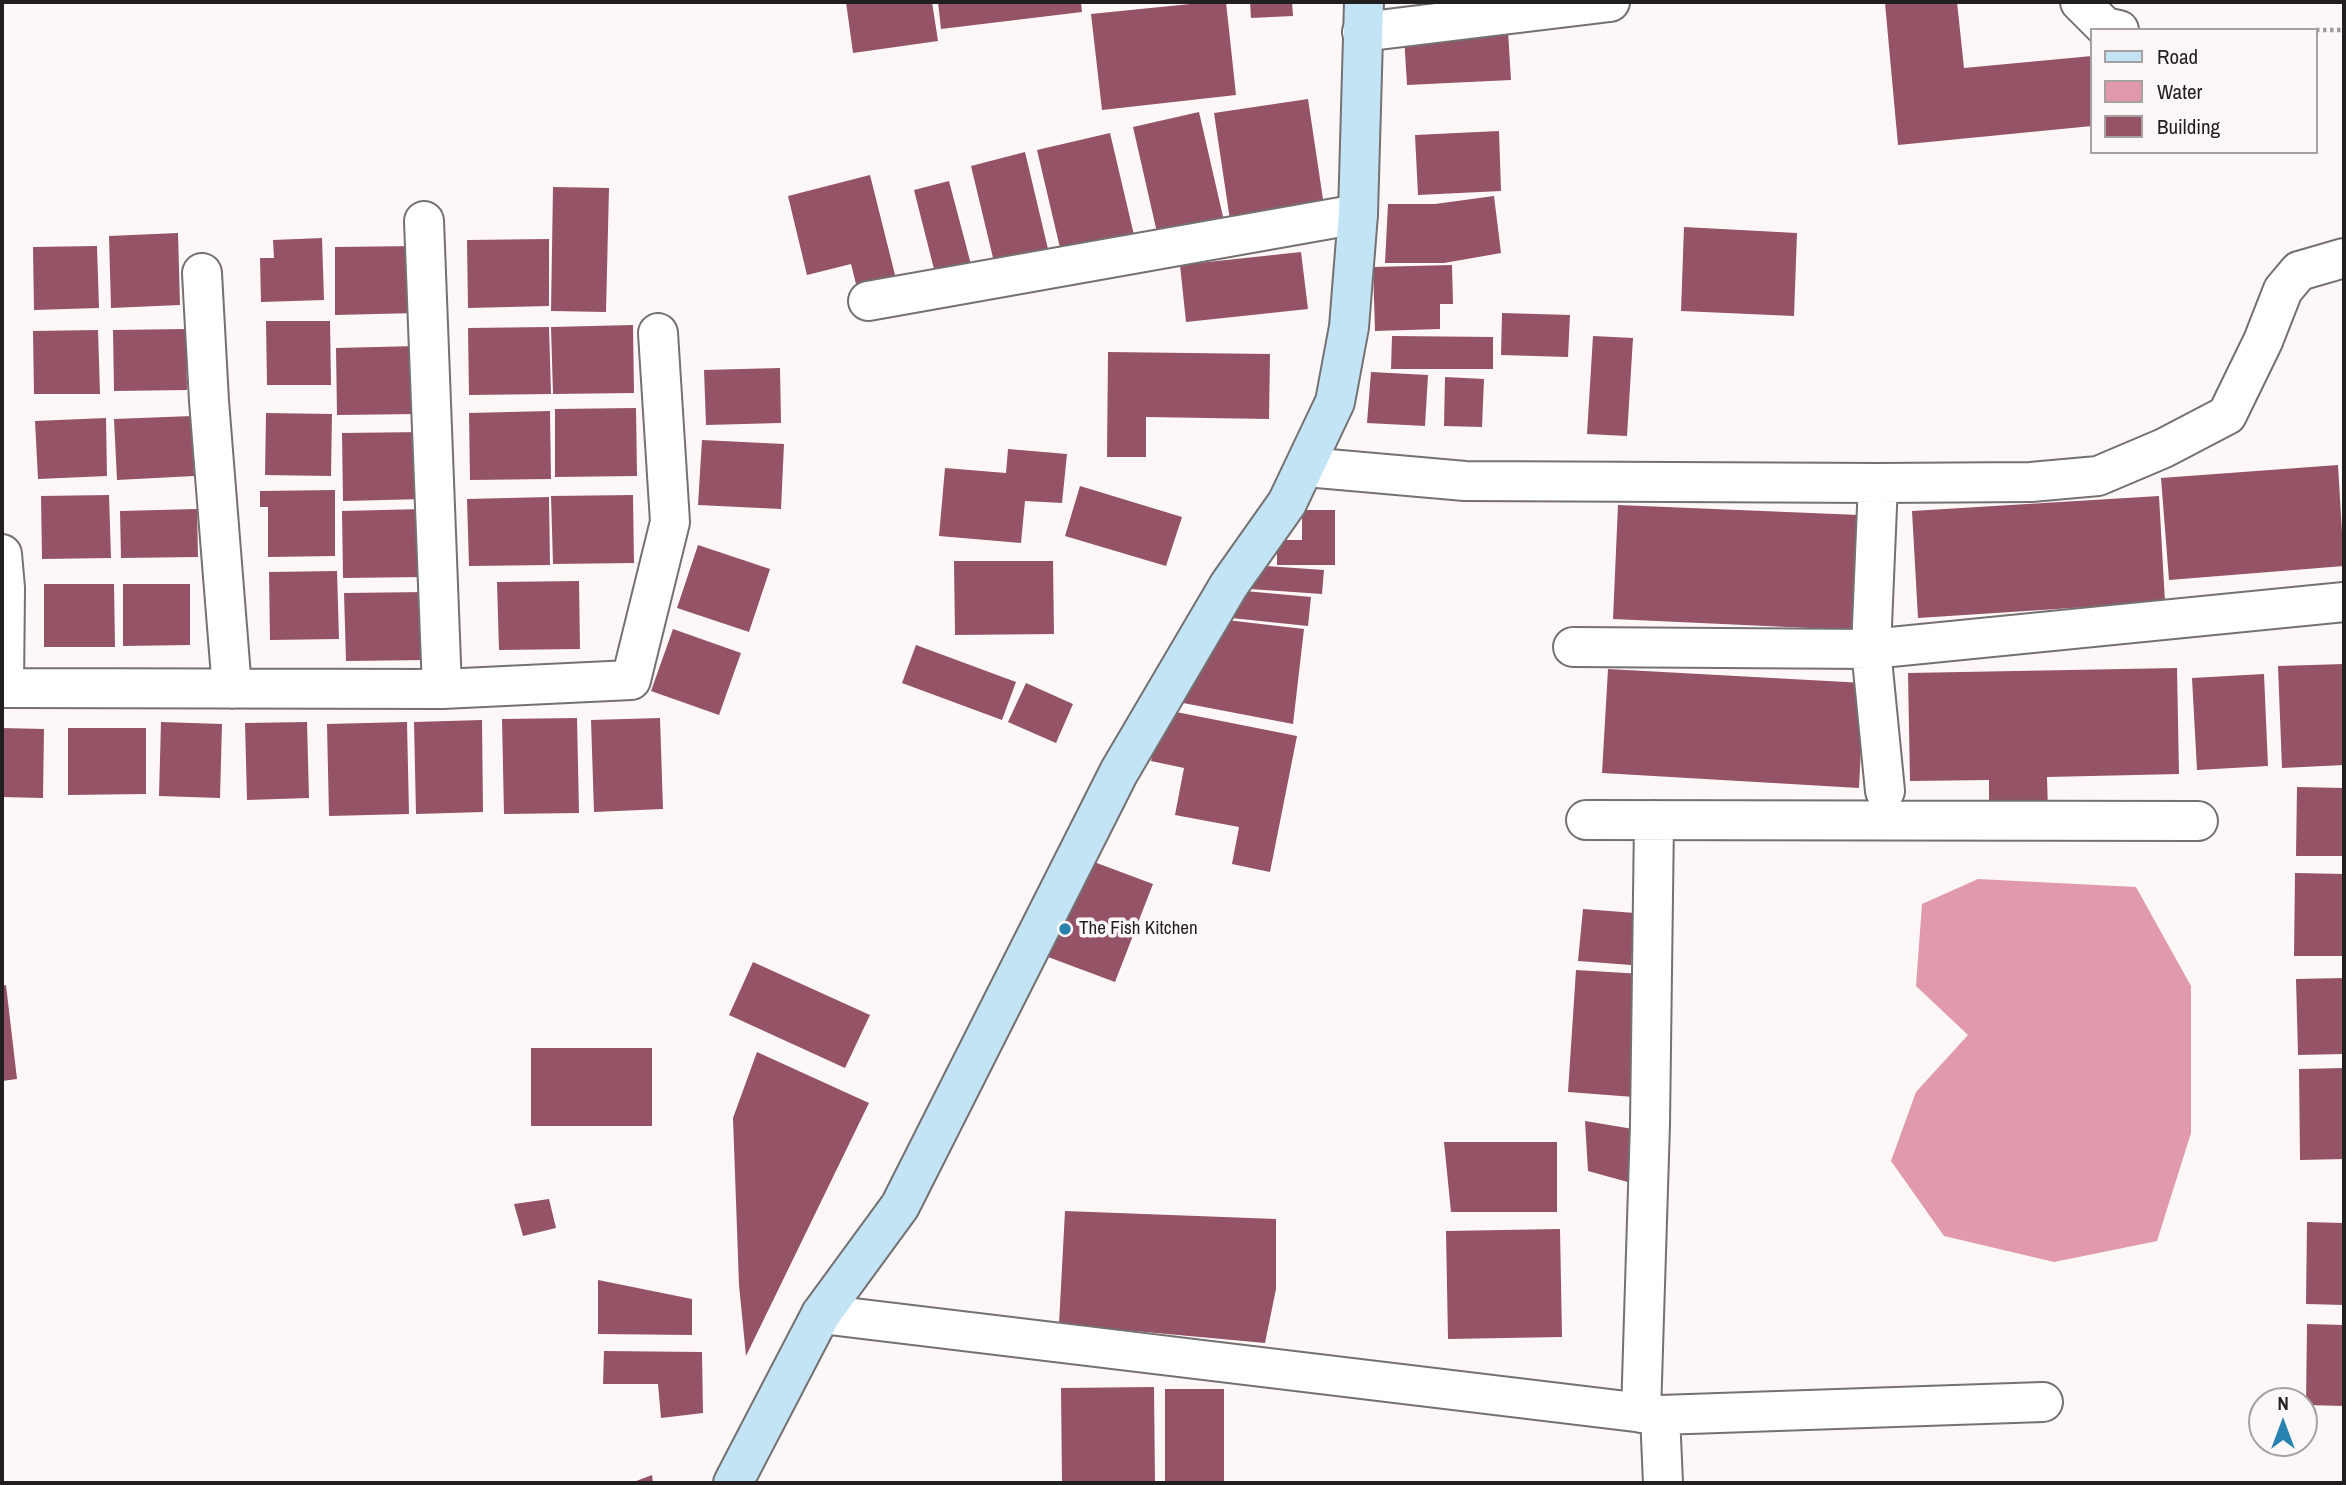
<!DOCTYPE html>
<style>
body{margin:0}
#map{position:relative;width:2346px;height:1485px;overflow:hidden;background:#fdf7f8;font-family:"Archivo Narrow",sans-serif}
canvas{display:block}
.frame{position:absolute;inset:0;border:4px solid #211f20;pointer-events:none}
.legend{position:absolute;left:2090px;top:28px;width:228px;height:126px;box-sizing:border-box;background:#fdf7f8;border:2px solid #a5a1a2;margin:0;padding:9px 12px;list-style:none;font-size:21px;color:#211f20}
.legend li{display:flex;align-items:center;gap:14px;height:35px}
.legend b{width:35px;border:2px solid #a5a1a2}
.north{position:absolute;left:2248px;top:1387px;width:70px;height:70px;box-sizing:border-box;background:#fdf7f8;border:2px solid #a5a1a2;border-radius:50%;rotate:0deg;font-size:19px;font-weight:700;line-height:28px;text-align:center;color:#211f20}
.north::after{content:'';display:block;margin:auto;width:24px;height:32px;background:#2883b0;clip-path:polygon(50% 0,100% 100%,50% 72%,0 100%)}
</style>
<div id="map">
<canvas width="2346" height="1485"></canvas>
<div class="frame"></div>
<ul class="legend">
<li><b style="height:9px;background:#c2e4f5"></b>Road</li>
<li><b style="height:19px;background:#e19aac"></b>Water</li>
<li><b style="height:19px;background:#945466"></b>Building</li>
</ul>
<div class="north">N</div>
</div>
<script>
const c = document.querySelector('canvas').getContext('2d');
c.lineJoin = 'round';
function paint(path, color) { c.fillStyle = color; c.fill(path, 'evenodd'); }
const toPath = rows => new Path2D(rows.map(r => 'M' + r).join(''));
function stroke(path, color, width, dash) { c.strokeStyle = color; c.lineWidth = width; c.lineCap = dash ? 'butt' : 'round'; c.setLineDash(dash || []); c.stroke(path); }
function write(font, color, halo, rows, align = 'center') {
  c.font = font + ' "Archivo Narrow",sans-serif'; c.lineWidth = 7; c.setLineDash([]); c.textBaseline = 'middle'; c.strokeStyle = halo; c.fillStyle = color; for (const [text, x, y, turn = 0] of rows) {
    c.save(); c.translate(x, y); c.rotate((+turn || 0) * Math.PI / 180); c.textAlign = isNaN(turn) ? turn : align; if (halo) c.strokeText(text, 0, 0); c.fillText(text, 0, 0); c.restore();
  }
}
paint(toPath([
 [1978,879,2136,887,2191,986,2191,1133,2157,1241,2054,1262,1944,1236,1891,1161,1916,1092,1968,1035,1916,986,1922,904]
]), '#e19aac');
paint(toPath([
 [846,2,932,2,938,41,853,53],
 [938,2,1081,2,1082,12,941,29],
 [1210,2,1226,2,1236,95,1102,110,1091,14],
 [1250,2,1292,2,1293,16,1251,18],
 [1957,2,1964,68,2092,56,2092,126,1898,145,1885,3],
 [1508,31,1511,80,1407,85,1404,36],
 [1308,99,1324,206,1230,220,1214,113],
 [1199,112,1224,221,1158,237,1133,127],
 [1499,131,1501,191,1418,195,1415,135],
 [1110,133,1134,235,1061,252,1037,150],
 [1025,152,1048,249,994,262,971,166],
 [870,175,897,283,858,292,851,264,807,275,788,196],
 [949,181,973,272,937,281,914,190],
 [553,187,609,188,606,312,551,311],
 [1494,196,1501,253,1444,263,1385,263,1388,204,1435,204],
 [1684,227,1797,233,1794,316,1681,311],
 [178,233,180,305,111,308,109,236],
 [322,238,324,300,261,302,260,258,274,258,273,240],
 [549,239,549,306,468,308,467,240],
 [97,246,99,308,34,310,33,247],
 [416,246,417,313,335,315,335,247],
 [1301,252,1308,309,1186,322,1180,265],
 [1452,265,1453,304,1440,304,1440,329,1375,331,1373,267],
 [1502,313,1570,315,1568,357,1501,355],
 [266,321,330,321,331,385,267,385],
 [633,325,634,393,553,394,551,327],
 [549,327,551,394,469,395,468,328],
 [186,329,187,390,114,391,113,330],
 [98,330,100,394,34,394,33,331],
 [1392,336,1493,337,1493,369,1391,369],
 [1593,336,1633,338,1627,436,1587,434],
 [418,346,419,414,337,415,336,348],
 [1108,352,1270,354,1269,419,1146,417,1146,457,1107,457],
 [780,368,781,423,706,425,704,370],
 [1371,372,1428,375,1425,426,1367,423],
 [1445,377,1484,379,1482,427,1444,426],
 [636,408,637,476,555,477,555,409],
 [550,411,551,479,470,480,469,413],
 [266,413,332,414,331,476,265,475],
 [192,416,194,476,117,480,114,419],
 [106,418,107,476,38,479,35,421],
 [423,432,425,499,343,501,342,433],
 [702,440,784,444,781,509,698,505],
 [1008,449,1067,454,1062,503,1025,501,1021,543,939,536,945,468,1006,473],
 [2338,465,2344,566,2169,580,2161,478],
 [1080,486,1182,517,1166,566,1065,536],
 [335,490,335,556,268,557,268,507,260,507,260,491],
 [109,495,111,558,42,559,41,496],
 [633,495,634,563,553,564,551,496],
 [2159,496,2165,602,1918,618,1912,511],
 [549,497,550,565,469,566,467,499],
 [1618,505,1859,515,1853,630,1613,619],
 [197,509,198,557,121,558,120,511],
 [423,509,425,577,343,578,342,511],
 [1302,510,1335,510,1335,565,1277,565,1277,540,1302,540],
 [698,545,770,569,749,632,677,608],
 [954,561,1053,561,1054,634,955,635],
 [1252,565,1324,570,1322,594,1250,589],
 [337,571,339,639,270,640,269,572],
 [579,581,580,649,499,650,497,582],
 [44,584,114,584,115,647,44,647],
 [123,584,190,584,190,645,123,646],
 [1234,590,1311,597,1308,626,1231,618],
 [427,592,427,660,346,661,344,593],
 [1218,619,1304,629,1293,724,1178,702],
 [673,629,741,653,719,715,651,691],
 [916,645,1016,682,1002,720,902,683],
 [2344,664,2344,765,2282,768,2278,666],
 [2177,668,2179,774,2047,777,2048,810,1989,812,1989,780,1910,781,1908,673],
 [1608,669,1864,683,1859,788,1602,773],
 [2264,674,2268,766,2197,770,2192,678],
 [1026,683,1073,704,1056,743,1008,722],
 [1161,709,1297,736,1270,872,1232,864,1239,827,1175,815,1184,768,1151,761],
 [577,718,579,813,504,814,502,719],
 [660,718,663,809,594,812,591,720],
 [482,720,483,812,416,814,414,722],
 [161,722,222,724,220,798,159,796],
 [307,722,309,798,247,800,245,723],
 [407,722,409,814,329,816,327,724],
 [2,728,44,729,43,798,2,797],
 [68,728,146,728,146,794,68,795],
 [2297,787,2344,788,2344,856,2296,856],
 [1078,856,1153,884,1115,982,1040,954],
 [2295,873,2344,874,2344,956,2294,956],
 [1583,909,1635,913,1631,965,1578,961],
 [753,962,870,1015,845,1068,729,1015],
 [1576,970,1642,974,1634,1097,1568,1092],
 [2344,978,2344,1054,2298,1055,2296,979],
 [6,985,17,1079,2,1081,2,986],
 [531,1048,652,1048,652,1126,531,1126],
 [757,1052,869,1103,746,1356,739,1285,733,1118],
 [2344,1068,2344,1159,2300,1160,2299,1069],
 [1585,1121,1639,1130,1635,1184,1588,1171],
 [1444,1142,1557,1142,1557,1212,1451,1212],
 [549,1199,556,1228,523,1236,514,1204],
 [1065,1211,1276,1219,1276,1289,1265,1343,1059,1324],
 [2307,1222,2344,1223,2344,1305,2306,1304],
 [1560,1229,1562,1337,1448,1339,1446,1231],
 [598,1280,692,1299,692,1335,598,1334],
 [2307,1324,2344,1325,2344,1406,2306,1405],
 [604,1351,702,1352,703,1413,661,1418,658,1384,603,1384],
 [1154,1387,1155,1483,1062,1483,1061,1388],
 [1165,1389,1224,1389,1224,1483,1165,1483],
 [652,1475,653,1483,631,1483]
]), '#945466');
const street = toPath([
 [2080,2,2105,27,2119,30],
 [1362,32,1610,2],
 [424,221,442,689],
 [202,273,209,401,232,689],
 [868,301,1358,214],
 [1306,467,1465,481,1878,483,2031,482,2098,476,2164,448,2227,415,2263,341,2283,290,2299,271,2344,258],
 [1878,483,1871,649,1885,791],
 [2,554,5,588],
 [2,588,5,588,4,688,442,689,631,680,670,522,658,333],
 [1573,647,1871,649,2344,602],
 [1586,820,2198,821],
 [821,1314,1660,1415,2043,1402],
 [1641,1413,1650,1124,1654,820],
 [1660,1415,1663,1483]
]);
const secondary = toPath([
 [733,1483,821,1314,900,1206,1119,772,1229,585,1287,503,1335,402,1349,327,1358,214,1364,2]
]);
stroke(street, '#757071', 42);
stroke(secondary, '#757071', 42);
stroke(toPath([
 [2316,30,2344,30]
]), '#9f9b9c', 4.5, [3.5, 3.5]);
stroke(street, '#fff', 38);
stroke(secondary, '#c2e4f5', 38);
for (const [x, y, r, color] of [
 [1065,929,7,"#2883b0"]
]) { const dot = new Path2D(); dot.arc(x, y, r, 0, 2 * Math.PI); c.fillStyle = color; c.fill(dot); stroke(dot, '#fdf7f8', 2.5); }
write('19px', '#211f20', '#fdf7f8', [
 ["The Fish Kitchen",1079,929]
], 'left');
</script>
